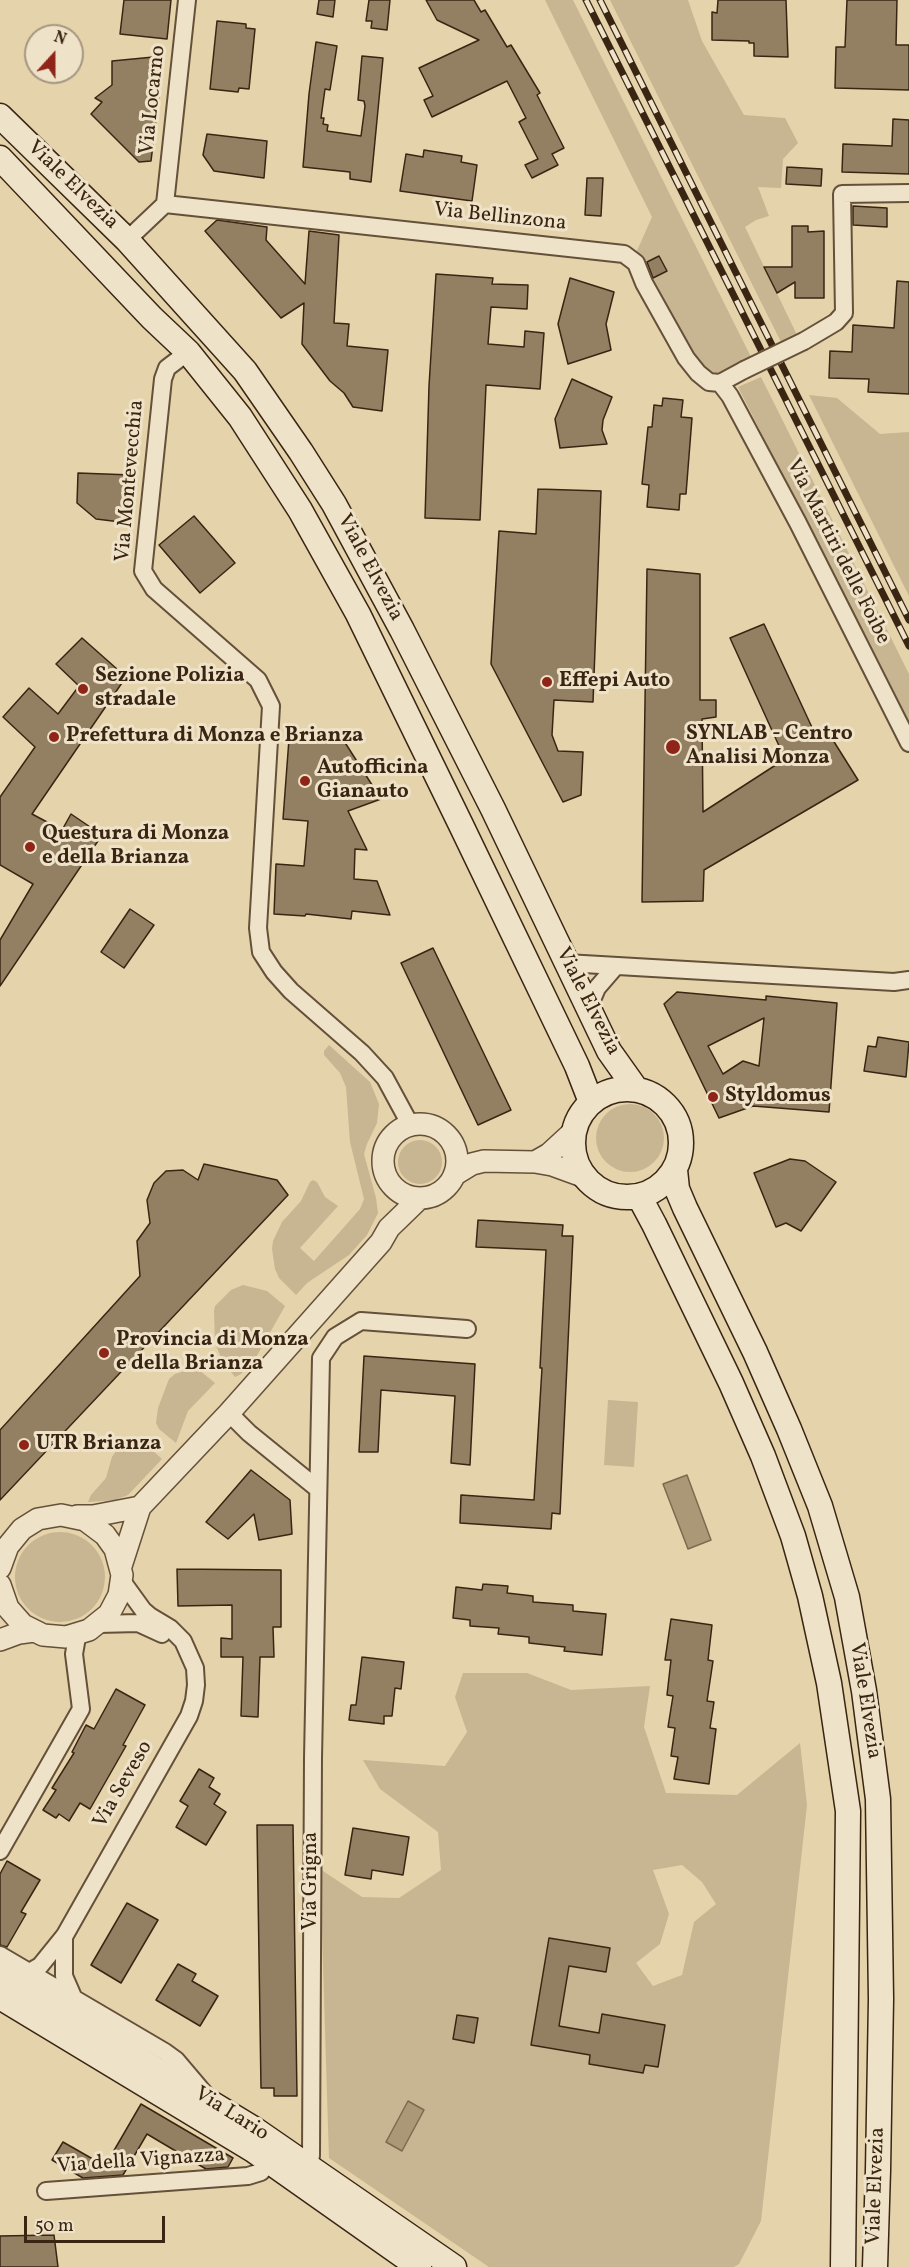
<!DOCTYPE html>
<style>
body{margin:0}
#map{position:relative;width:909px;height:2267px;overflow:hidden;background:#e5d3ab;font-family:Vollkorn,serif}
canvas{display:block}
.north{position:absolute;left:24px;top:24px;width:60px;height:60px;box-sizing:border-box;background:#eee2c8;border:2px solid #a69680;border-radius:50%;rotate:21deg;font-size:16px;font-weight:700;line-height:24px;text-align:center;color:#3a2513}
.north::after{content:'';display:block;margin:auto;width:21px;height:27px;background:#8f2418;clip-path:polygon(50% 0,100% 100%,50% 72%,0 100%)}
.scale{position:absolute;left:24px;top:2216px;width:141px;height:27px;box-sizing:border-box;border:3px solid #3a2513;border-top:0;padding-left:8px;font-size:18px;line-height:21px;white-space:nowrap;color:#3a2513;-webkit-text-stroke:4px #eee2c8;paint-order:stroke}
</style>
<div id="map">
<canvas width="909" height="2267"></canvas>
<div class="north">N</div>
<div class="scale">50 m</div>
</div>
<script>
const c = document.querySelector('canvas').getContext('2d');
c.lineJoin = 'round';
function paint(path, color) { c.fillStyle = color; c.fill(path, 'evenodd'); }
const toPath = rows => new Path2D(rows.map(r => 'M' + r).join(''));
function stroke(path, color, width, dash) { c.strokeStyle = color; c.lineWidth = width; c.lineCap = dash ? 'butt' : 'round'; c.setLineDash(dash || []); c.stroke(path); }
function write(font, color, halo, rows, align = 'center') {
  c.font = font + ' Vollkorn,serif'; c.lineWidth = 6; c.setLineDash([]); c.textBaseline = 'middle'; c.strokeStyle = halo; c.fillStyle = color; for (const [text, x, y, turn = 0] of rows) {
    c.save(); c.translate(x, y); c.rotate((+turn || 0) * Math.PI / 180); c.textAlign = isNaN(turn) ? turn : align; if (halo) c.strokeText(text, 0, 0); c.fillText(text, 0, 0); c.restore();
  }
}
paint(toPath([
 [545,0,573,0,752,359,713,375,698,363,650,280,667,271,659,256,641,266,636,253,652,217],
 [610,0,688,0,702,41,744,115,785,118,798,143,783,159,781,188,758,187,769,216,756,220,745,227,797,335,782,344],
 [761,377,909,674,909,725,738,387],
 [809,395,837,398,880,434,909,432,909,596],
 [329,1045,370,1082,379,1104,377,1123,367,1144,364,1154,376,1198,378,1213,367,1235,349,1255,307,1283,296,1295,279,1278,275,1269,272,1249,273,1241,282,1222,301,1201,310,1182,313,1180,317,1182,325,1197,338,1206,300,1248,314,1261,360,1209,364,1199,350,1142,346,1087,340,1073,324,1055,324,1051],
 '596 1138a34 34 0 1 1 68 0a34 34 0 1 1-68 0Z',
 '398 1162a22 22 0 1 1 44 0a22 22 0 1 1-44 0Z',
 [243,1285,267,1291,285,1306,255,1359,241,1374,235,1377,222,1360,215,1343,214,1311,215,1306,231,1290],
 [191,1369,199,1370,215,1383,188,1411,176,1443,159,1429,156,1423,158,1408,169,1379,175,1374],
 [608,1400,638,1402,634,1467,604,1465],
 [137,1440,142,1441,162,1459,128,1495,115,1500,88,1502,91,1495,106,1478,112,1457,116,1451,125,1444],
 '15 1577a45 45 0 1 1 90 0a45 45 0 1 1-90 0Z',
 [463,1673,527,1673,571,1690,650,1686,644,1727,666,1793,737,1795,800,1743,807,1805,761,2221,739,2264,734,2267,489,2267,329,2158,320,1869,362,1897,399,1898,441,1870,438,1832,380,1789,363,1760,445,1766,467,1732,455,1697],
 [682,1865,702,1882,716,1904,694,1922,682,1975,653,1986,636,1963,660,1944,669,1914,653,1870],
 [549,1938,610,1948,606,1972,569,1966,559,2026,599,2033,602,2015,665,2025,658,2067,645,2065,643,2073,589,2064,590,2055,531,2045],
 [457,2015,478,2019,474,2043,453,2039]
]), '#c8b591');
const water = toPath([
 [687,1475,711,1540,688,1549,663,1484,687,1475],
 [408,2101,424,2110,402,2151,386,2142,408,2101]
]);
paint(water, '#ab9877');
stroke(water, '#7e6a4f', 1.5);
const building = toPath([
 [124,0,171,0,167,39,120,34,124,0],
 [319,0,335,0,333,17,317,14,319,0],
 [369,0,390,0,387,30,371,28,372,21,366,21,369,0],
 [426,0,474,0,481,12,485,10,507,47,511,45,540,93,537,95,564,148,552,154,558,165,532,178,525,165,538,159,519,122,526,118,507,81,432,117,424,100,433,96,419,68,479,40,437,20,426,0],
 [718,0,786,0,788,57,754,56,754,43,749,43,749,41,712,40,712,12,717,13,718,0],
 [847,0,897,0,896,45,909,45,909,90,835,88,836,47,845,47,847,0],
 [217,21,246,24,246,28,255,29,249,89,239,88,238,92,210,89,217,21],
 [316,42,337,46,330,90,325,89,321,118,324,118,323,124,328,125,327,131,361,136,365,106,364,101,358,100,362,56,383,58,371,182,350,179,350,172,303,167,309,94,316,42],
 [164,56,151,161,139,162,91,114,102,102,95,98,112,85,112,61,164,56],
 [893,119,909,120,909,174,842,172,843,144,892,146,893,119],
 [207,134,267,141,264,178,214,171,203,155,207,134],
 [424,150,462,156,461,162,477,165,472,201,400,191,406,154,423,157,424,150],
 [787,167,822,169,821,186,786,184,787,167],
 [587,178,603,178,601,216,585,215,587,178],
 [853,206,887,208,887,227,853,225,853,206],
 [217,220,267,227,266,240,305,284,309,231,339,235,334,323,349,324,347,346,388,350,382,411,353,407,344,393,330,381,302,344,304,303,281,318,205,231,217,220],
 [792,226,808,226,808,232,824,231,824,298,795,298,795,282,777,293,764,267,792,267,792,226],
 [659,256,667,271,653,278,647,262,659,256],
 [436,274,493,278,492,284,528,285,527,309,491,307,488,344,524,347,525,331,544,333,540,389,486,385,480,520,425,518,429,386,436,274],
 [570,278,614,292,606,324,611,350,568,364,558,324,570,278],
 [897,281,909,282,909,394,868,392,869,379,829,378,830,351,852,352,853,325,894,328,897,281],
 [572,379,612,397,603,420,602,430,607,444,560,448,555,419,572,379],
 [663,398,683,400,681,417,692,418,686,494,680,494,679,510,647,507,649,485,642,484,648,427,652,427,654,405,662,406,663,398],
 [78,473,132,475,129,523,96,519,77,503,78,473],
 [538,489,601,491,593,702,554,700,552,735,558,751,583,752,581,795,563,802,491,664,499,531,536,534,538,489],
 [194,516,235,563,200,593,159,545,194,516],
 [647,569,700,574,700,700,716,700,716,717,702,719,703,812,785,759,730,638,764,624,816,736,826,729,858,780,704,870,703,901,642,902,647,569],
 [82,638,126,677,32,814,62,830,71,814,102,835,0,986,0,940,33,884,0,865,0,797,35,747,3,717,29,688,58,714,79,686,56,664,82,638],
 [289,739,336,743,344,741,381,799,348,811,367,850,355,849,354,879,377,881,390,915,352,911,351,919,306,914,305,916,274,914,276,864,304,866,308,821,283,819,289,739],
 [130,909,154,925,124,968,101,952,130,909],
 [433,948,511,1110,478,1125,401,963,433,948],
 [677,992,766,1000,766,996,837,1003,829,1112,753,1106,719,1118,664,1004,677,992],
 [764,1018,759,1066,743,1061,723,1074,708,1046,764,1018],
 [878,1037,909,1042,906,1077,864,1071,868,1046,876,1047,878,1037],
 [790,1159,805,1161,836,1182,801,1231,786,1223,776,1227,754,1173,790,1159],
 [204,1164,277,1180,288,1195,0,1500,0,1430,140,1276,137,1241,150,1223,147,1200,154,1183,166,1171,183,1170,198,1180,204,1164],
 [478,1220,563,1225,562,1236,573,1236,560,1514,552,1513,551,1529,460,1523,461,1495,534,1500,542,1368,540,1368,546,1250,476,1247,478,1220],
 [364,1356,475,1364,470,1465,451,1463,455,1396,381,1390,378,1452,359,1452,364,1356],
 [251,1470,290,1500,292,1534,259,1540,254,1514,228,1539,206,1522,251,1470],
 [177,1569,281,1570,281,1627,273,1627,274,1657,260,1657,258,1717,241,1716,243,1657,221,1657,221,1638,232,1639,232,1605,178,1606,177,1569],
 [483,1584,508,1586,507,1593,533,1596,533,1602,573,1605,573,1611,606,1614,602,1655,564,1651,565,1647,529,1643,529,1637,498,1634,499,1628,470,1626,470,1620,453,1618,456,1587,482,1590,483,1584],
 [671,1619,712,1625,708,1660,713,1661,707,1701,714,1702,710,1728,716,1729,709,1784,674,1779,678,1757,671,1756,675,1728,668,1727,673,1696,667,1695,671,1660,665,1660,671,1619],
 [362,1657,404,1662,401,1689,395,1688,392,1716,384,1716,384,1724,349,1720,351,1705,356,1705,362,1657],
 [116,1689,145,1705,123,1745,126,1746,90,1809,80,1803,69,1821,59,1814,56,1818,43,1810,56,1790,52,1788,74,1753,72,1752,86,1725,94,1729,116,1689],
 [199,1769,214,1778,209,1787,220,1794,214,1804,226,1812,206,1845,176,1827,188,1806,180,1801,199,1769],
 [257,1825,293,1825,297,2096,274,2096,274,2088,261,2088,257,1825],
 [353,1828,409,1837,403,1875,372,1870,371,1879,345,1875,353,1828],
 [7,1861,40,1880,21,1912,26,1914,7,1947,0,1945,0,1874,7,1861],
 [127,1903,158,1920,121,1983,91,1965,127,1903],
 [549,1938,610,1948,606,1972,569,1966,559,2026,599,2033,602,2014,665,2025,658,2067,645,2065,643,2073,589,2064,590,2055,531,2045,549,1938],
 [178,1964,196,1974,192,1981,218,1996,200,2026,156,2000,178,1964],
 [457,2015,478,2018,474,2043,453,2039,457,2015],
 [141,2104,233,2158,228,2167,206,2169,147,2134,123,2175,83,2178,52,2160,63,2142,105,2166,141,2104],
 [54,2235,58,2267,0,2267,0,2236,54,2235]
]);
paint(building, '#937f62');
stroke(building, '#3a2513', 1.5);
const minor = toPath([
 [165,204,187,0],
 [127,240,165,204,624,254,636,263,644,283,686,358,698,373,709,382,720,383,744,370],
 [804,341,836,322,844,313,842,194,909,193],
 [188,352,167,368,163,379,143,571,154,589,258,680,271,706,258,928,261,952,274,972,291,991,362,1053,385,1078,411,1126],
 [720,383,730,396,798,523,909,743],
 [566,963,894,982,909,980],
 [588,1009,597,988,616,966],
 [229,1413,249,1433,318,1489],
 [98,1624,138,1623,162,1634],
 [0,1851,81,1709,74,1654,77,1637,81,1634],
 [64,1936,64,1976,74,1999],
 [0,1955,165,2052,176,2060,204,2093],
 [28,1973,40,1966,65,1935,189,1716,194,1701,196,1685,195,1668,183,1641,170,1628,150,1616,143,1610,122,1581],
 [305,2164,311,2156,313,1758,321,1358,335,1337,361,1321,467,1329],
 [46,2191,248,2176,261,2172,269,2162]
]);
const tertiary = toPath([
 '383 1161a37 37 0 1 1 74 0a37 37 0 1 1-74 0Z',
 [535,1162,549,1154,574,1131],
 [454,1175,472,1164,484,1161,535,1162,552,1165,585,1177],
 [77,1516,93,1516,140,1507],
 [121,1566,140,1507,229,1413,381,1242,389,1228,420,1198],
 [0,1568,8,1546,22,1529,38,1519,61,1515,85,1520,105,1535,115,1549,122,1575,119,1595,109,1614,89,1630,66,1637,43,1635,23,1625,8,1608,0,1585],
 [0,1640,19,1633,34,1631]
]);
const secondary = toPath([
 [0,116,127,240,245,371,301,452,334,504,402,630,493,809,609,1051,636,1089],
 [0,158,152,318,188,352,240,417,300,510,358,614,461,825,577,1066,591,1102],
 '573 1143a54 54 0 1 1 108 0a54 54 0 1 1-108 0Z',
 [675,1170,677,1189,685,1208,755,1352,789,1429,820,1506,847,1597,864,1691,878,1799,881,1999,878,2170,875,2267],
 [639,1196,654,1224,731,1383,763,1456,793,1536,810,1596,829,1683,848,1811,843,2267],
 [0,1975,254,2129,454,2267],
 [0,1997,253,2150,419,2267]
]);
stroke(minor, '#655039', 20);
stroke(tertiary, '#655039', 24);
stroke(secondary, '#3a2513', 27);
stroke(minor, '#eee2c8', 16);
stroke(tertiary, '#eee2c8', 21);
stroke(secondary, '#eee2c8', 24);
const rail = toPath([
 [586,0,909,646],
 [600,0,909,620]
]);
stroke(rail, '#3a2513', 7);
stroke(rail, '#eee2c8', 4.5, [14]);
const minorBridge = toPath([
 [744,370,804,341]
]);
stroke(minorBridge, '#655039', 20, []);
stroke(minorBridge, '#eee2c8', 16);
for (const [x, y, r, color] of [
 [547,682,6,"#8f2418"],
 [83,689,6,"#8f2418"],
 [54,737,6,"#8f2418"],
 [673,747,8,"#8f2418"],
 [305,781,6,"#8f2418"],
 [30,847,6,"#8f2418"],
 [713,1097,6,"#8f2418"],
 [104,1353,6,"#8f2418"],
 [24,1445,6,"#8f2418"]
]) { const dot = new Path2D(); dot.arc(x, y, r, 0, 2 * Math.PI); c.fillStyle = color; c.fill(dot); stroke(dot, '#eee2c8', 2); }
write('21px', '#3a2513', '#eee2c8', [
 ["Via Locarno",154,100,-84],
 ["Viale Elvezia",72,186,44],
 ["Via Bellinzona",500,218,6],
 ["Via Montevecchia",131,481,-85],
 ["Via Martiri delle Foibe",837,552,63],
 ["Viale Elvezia",369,568,62],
 ["Viale Elvezia",587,1002,63],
 ["Viale Elvezia",864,1701,81],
 ["Via Seveso",124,1785,-60],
 ["Via Grigna",312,1881,-90],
 ["Via Lario",231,2115,32],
 ["Via della Vignazza",141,2162,-4],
 ["Viale Elvezia",877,2186,-88]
]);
write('bold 21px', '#3a2513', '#eee2c8', [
 ["Sezione Polizia",95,677],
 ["stradale",95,701],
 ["Effepi Auto",559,682],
 ["SYNLAB - Centro",686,735],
 ["Analisi Monza",686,759],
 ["Prefettura di Monza e Brianza",66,737],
 ["Autofficina",317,769],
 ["Gianauto",317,793],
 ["Questura di Monza",42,835],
 ["e della Brianza",42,859],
 ["Styldomus",725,1097],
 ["Provincia di Monza",116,1341],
 ["e della Brianza",116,1365],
 ["UTR Brianza",36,1445]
], 'left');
</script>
